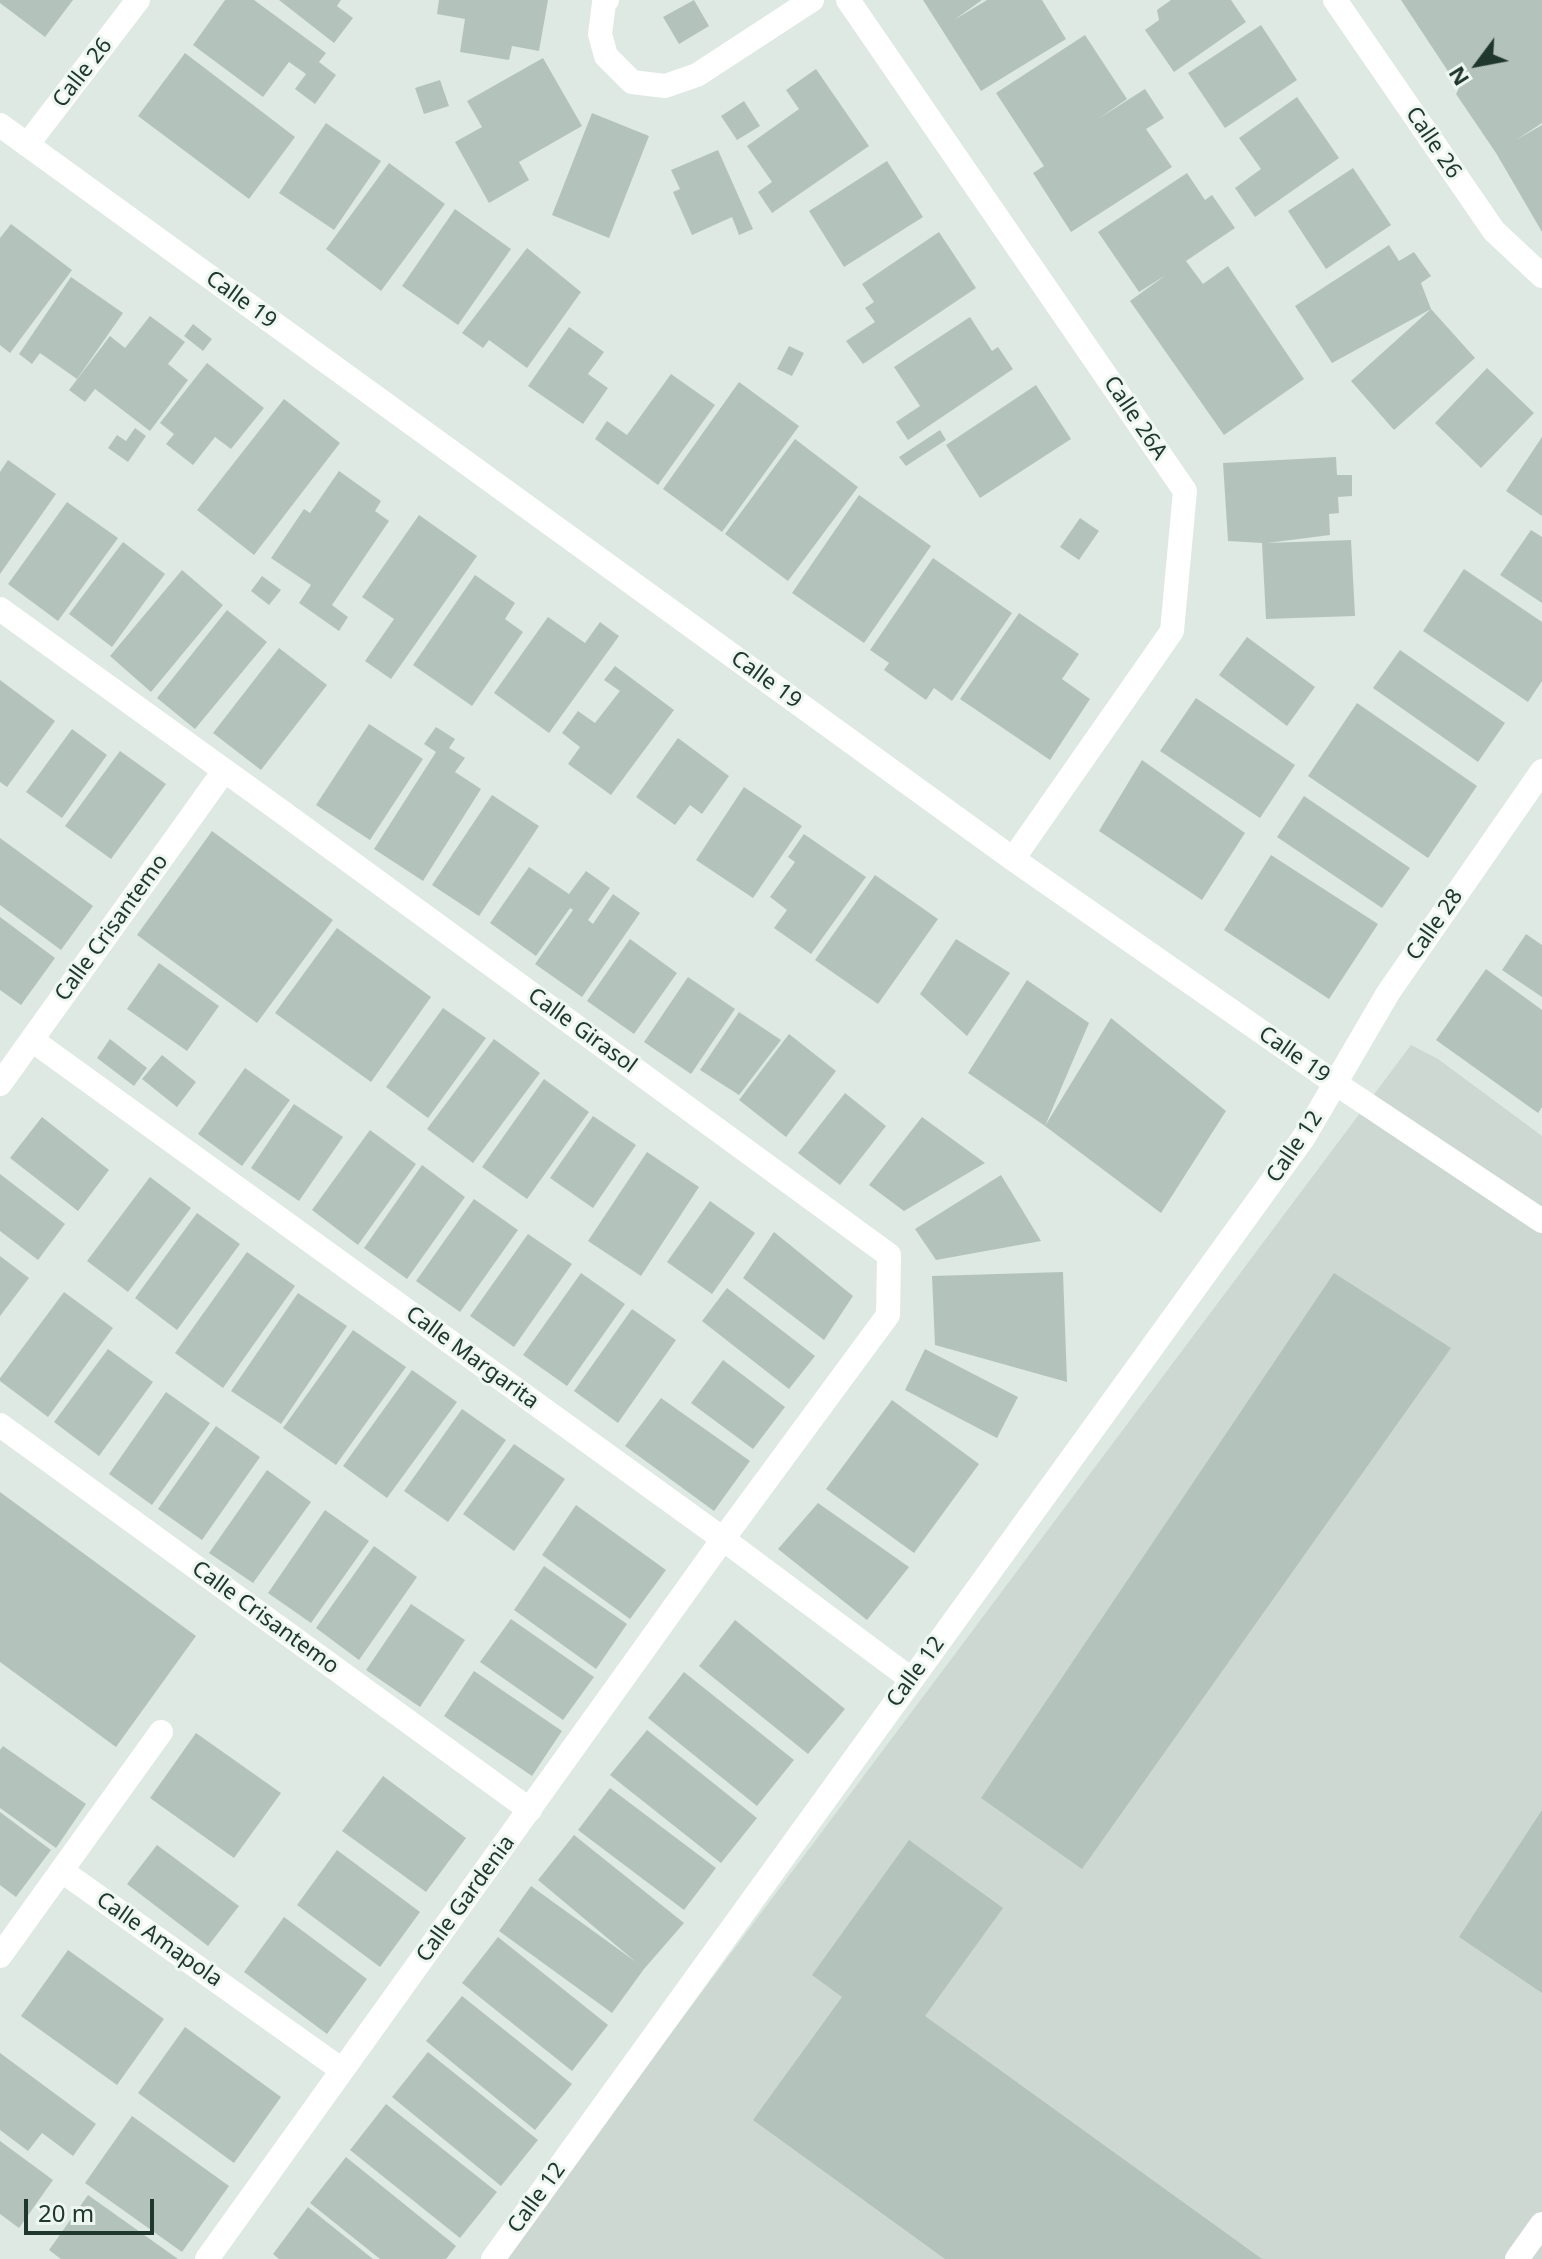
<!DOCTYPE html>
<style>
body{margin:0}
#map{position:relative;width:1542px;height:2259px;overflow:hidden;background:#dde9e2;font-family:"Noto Sans",sans-serif}
canvas{display:block}
.north{position:absolute;left:1438px;top:24px;width:80px;height:80px;-webkit-text-stroke:6px #edf6f1;paint-order:stroke;rotate:238deg;font-size:22px;font-weight:700;line-height:32px;text-align:center;color:#20372e}
.north::after{content:'';display:block;margin:auto;width:28px;height:36px;background:#20372e;clip-path:polygon(50% 0,100% 100%,50% 72%,0 100%)}
.scale{position:absolute;left:24px;top:2199px;width:130px;height:36px;box-sizing:border-box;border:4px solid #20372e;border-top:0;padding-left:10px;font-size:24px;line-height:28px;white-space:nowrap;color:#20372e;-webkit-text-stroke:6px #edf6f1;paint-order:stroke}
</style>
<div id="map">
<canvas width="1542" height="2259"></canvas>
<div class="north">N</div>
<div class="scale">20 m</div>
</div>
<script>
const c = document.querySelector('canvas').getContext('2d');
c.lineJoin = 'round';
function paint(path, color) { c.fillStyle = color; c.fill(path, 'evenodd'); }
const toPath = rows => new Path2D(rows.map(r => 'M' + r).join(''));
function stroke(path, color, width, dash) { c.strokeStyle = color; c.lineWidth = width; c.lineCap = dash ? 'butt' : 'round'; c.setLineDash(dash || []); c.stroke(path); }
function write(font, color, halo, rows, align = 'center') {
  c.font = font + ' "Noto Sans",sans-serif'; c.lineWidth = 6; c.setLineDash([]); c.textBaseline = 'middle'; c.strokeStyle = halo; c.fillStyle = color; for (const [text, x, y, turn = 0] of rows) {
    c.save(); c.translate(x, y); c.rotate((+turn || 0) * Math.PI / 180); c.textAlign = isNaN(turn) ? turn : align; if (halo) c.strokeText(text, 0, 0); c.fillText(text, 0, 0); c.restore();
  }
}
paint(toPath([
 [1411,1045,1438,1059,1542,1136,1542,2259,502,2259]
]), '#ccd8d1');
paint(toPath([
 [0,0,73,0,45,37,0,3],
 [225,0,254,0,326,53,319,62,336,75,315,104,295,89,306,74,289,62,263,97,193,45],
 [279,0,341,0,337,6,353,18,334,43],
 [439,0,548,0,539,51,512,46,509,60,460,52,465,19,437,14],
 [694,0,709,26,679,44,663,17],
 [923,0,982,0,954,20,987,0,1042,0,1066,39,981,91],
 [1171,0,1231,0,1246,22,1174,72,1145,30,1159,20,1157,10],
 [1401,0,1542,0,1542,123,1516,140,1542,125,1542,232,1496,153,1456,94,1459,88],
 [1261,25,1297,80,1225,128,1188,73],
 [1085,35,1127,99,1098,119,1145,89,1164,118,1146,129,1172,167,1071,232,1033,173,1044,166,996,93],
 [185,53,295,137,249,199,138,116],
 [543,58,582,126,519,162,529,180,489,203,455,142,482,127,467,101],
 [816,69,869,146,772,213,758,192,772,182,747,146,799,109,786,90],
 [440,80,449,106,424,114,415,88],
 [1297,97,1339,158,1255,217,1235,188,1261,169,1239,138],
 [744,101,760,126,737,140,721,116],
 [592,113,649,136,609,238,552,215],
 [326,123,381,161,334,230,279,193],
 [718,150,753,229,739,235,732,217,692,235,673,192,680,189,671,170],
 [887,161,923,217,844,267,809,211],
 [389,163,445,204,381,291,326,249],
 [1353,168,1391,225,1326,269,1288,211],
 [1187,173,1205,200,1212,195,1235,228,1186,261,1203,284,1228,266,1304,379,1224,435,1130,301,1166,275,1139,292,1098,232],
 [455,209,511,249,458,325,402,286],
 [11,224,72,270,10,353,0,345,0,238],
 [939,232,976,288,863,364,846,341,875,322,865,308,874,302,862,284],
 [1389,245,1399,261,1414,252,1431,276,1421,283,1431,309,1475,358,1394,430,1351,381,1431,309,1332,363,1295,306],
 [527,248,581,292,527,368,489,340,483,348,462,333],
 [71,277,123,313,77,379,40,353,32,364,19,354],
 [150,316,185,342,168,364,188,380,150,431,95,389,85,402,69,390,110,336,125,348],
 [970,317,992,351,998,347,1013,369,908,440,896,422,920,406,894,367],
 [193,324,212,339,203,351,184,336],
 [569,327,604,352,588,374,608,388,583,424,528,386],
 [789,346,804,353,792,376,777,369],
 [207,363,264,408,231,449,215,437,193,465,166,444,174,434,160,423],
 [1487,368,1534,413,1481,468,1435,423],
 [671,374,715,405,658,485,595,439,607,421,627,435],
 [739,382,799,426,722,532,663,489],
 [1036,385,1071,439,980,498,946,445],
 [284,399,340,443,254,555,197,510],
 [135,428,146,436,128,462,108,448,117,435,126,441],
 [940,430,946,440,906,466,899,457],
 [1542,437,1542,516,1506,491],
 [795,439,858,487,788,581,725,534],
 [1336,457,1337,475,1352,475,1352,496,1338,497,1339,513,1329,514,1330,535,1267,543,1351,540,1355,616,1266,619,1262,543,1228,541,1223,463],
 [8,460,56,494,0,574,0,472],
 [339,471,381,501,375,511,389,521,332,605,348,617,339,631,299,603,311,585,271,558,304,509,310,513],
 [859,495,931,546,864,643,792,593],
 [67,502,118,538,58,621,8,584],
 [419,515,477,556,391,679,365,661,394,619,362,597],
 [1080,518,1099,531,1079,560,1060,547],
 [1531,530,1542,537,1542,603,1500,575],
 [123,542,165,574,112,647,69,614],
 [933,558,1012,613,952,701,934,688,926,700,884,670,889,663,870,650],
 [1464,569,1542,622,1542,681,1528,702,1423,631],
 [182,570,223,605,151,692,110,656],
 [475,575,515,603,505,619,523,632,472,706,413,665],
 [262,576,281,590,269,605,251,591],
 [227,610,267,642,195,729,157,698],
 [1019,613,1079,654,1062,679,1090,699,1050,760,960,699],
 [548,617,585,643,600,622,619,636,549,733,494,693],
 [1247,637,1315,687,1287,726,1219,675],
 [279,648,327,685,261,770,213,733],
 [1400,650,1505,723,1478,762,1373,688],
 [615,666,674,710,611,795,568,764,580,747,562,733,578,711,595,723,620,691,604,680],
 [0,680,55,721,7,787,0,782],
 [1196,698,1295,765,1260,818,1160,751],
 [1357,703,1477,786,1428,858,1308,776],
 [369,724,423,759,370,840,316,805],
 [436,727,455,739,449,748,465,758,455,772,481,789,423,881,374,849,436,752,424,744],
 [72,729,107,755,62,818,26,792],
 [678,738,729,776,702,814,690,805,675,825,636,797],
 [120,751,166,784,111,859,65,826],
 [1142,760,1245,833,1202,900,1099,831],
 [744,787,802,826,753,898,696,860],
 [492,795,539,826,479,916,432,885],
 [1304,796,1410,868,1382,908,1277,837],
 [212,831,333,920,257,1023,137,935],
 [804,834,866,877,811,954,774,928,787,910,770,897,795,862,788,857],
 [0,838,93,906,61,950,0,905],
 [1271,855,1378,924,1329,999,1224,930],
 [529,867,569,894,586,871,610,888,588,920,593,924,613,894,640,913,582,997,535,964,573,910,570,908,536,956,490,923],
 [875,875,938,919,878,1004,815,960],
 [0,917,55,958,21,1005,0,990],
 [337,928,431,997,371,1082,275,1013],
 [1526,934,1542,945,1542,997,1502,970],
 [630,939,677,973,634,1034,587,1001],
 [956,939,1010,973,967,1036,920,994],
 [159,963,219,1006,187,1051,127,1009],
 [1486,969,1542,1010,1542,1107,1538,1113,1436,1040],
 [688,977,735,1009,691,1074,644,1042],
 [1027,980,1089,1023,1045,1126,968,1073],
 [443,1008,486,1038,428,1118,386,1087],
 [739,1012,781,1040,739,1095,700,1070],
 [1111,1018,1226,1111,1161,1213,1045,1126],
 [789,1034,836,1071,786,1137,739,1100],
 [110,1039,147,1068,134,1086,97,1058],
 [494,1039,540,1073,473,1163,427,1129],
 [162,1055,196,1082,177,1107,142,1079],
 [245,1068,290,1100,242,1166,198,1134],
 [544,1079,589,1112,527,1199,482,1167],
 [845,1093,886,1126,840,1185,798,1153],
 [294,1104,343,1137,299,1201,251,1168],
 [593,1116,636,1145,593,1208,550,1178],
 [42,1117,109,1170,78,1211,10,1158],
 [922,1117,985,1163,904,1211,869,1185],
 [370,1130,416,1164,358,1245,312,1210],
 [647,1152,699,1187,641,1276,588,1241],
 [422,1165,465,1197,407,1279,364,1248],
 [0,1174,65,1224,38,1260,0,1231],
 [1001,1175,1041,1241,936,1260,915,1229],
 [150,1177,191,1208,128,1292,87,1261],
 [474,1199,518,1230,460,1312,416,1281],
 [710,1201,755,1233,712,1294,667,1262],
 [197,1213,240,1244,177,1330,135,1298],
 [774,1232,853,1296,824,1340,743,1278],
 [528,1234,572,1264,514,1347,470,1316],
 [247,1252,295,1286,223,1388,175,1353],
 [0,1256,29,1278,0,1316],
 [1063,1272,1067,1382,935,1345,932,1276],
 [581,1273,625,1304,567,1386,523,1355],
 [1334,1273,1451,1348,1082,1869,981,1798],
 [727,1288,815,1356,789,1389,702,1321],
 [64,1292,113,1328,48,1417,0,1381,0,1378],
 [298,1293,347,1326,281,1424,231,1391],
 [632,1309,676,1340,618,1423,574,1391],
 [353,1330,406,1367,336,1465,283,1428],
 [108,1349,153,1382,99,1456,54,1422],
 [925,1349,1018,1397,997,1438,905,1390],
 [723,1360,785,1407,753,1449,691,1403],
 [412,1370,457,1402,387,1498,343,1466],
 [166,1392,210,1423,152,1505,109,1474],
 [661,1398,750,1461,714,1511,625,1446],
 [892,1400,979,1464,914,1553,826,1489],
 [462,1409,506,1440,448,1522,404,1491],
 [216,1426,260,1457,202,1540,158,1509],
 [514,1444,565,1479,514,1551,463,1514],
 [267,1470,311,1502,253,1583,209,1553],
 [0,1492,196,1636,116,1747,0,1662],
 [818,1503,909,1567,867,1620,778,1549],
 [576,1505,666,1570,630,1619,542,1555],
 [325,1510,369,1541,311,1623,268,1593],
 [374,1546,417,1577,359,1660,316,1628],
 [544,1566,627,1624,596,1669,514,1610],
 [411,1604,465,1640,420,1707,366,1670],
 [511,1619,594,1677,563,1720,480,1662],
 [735,1620,845,1709,808,1754,699,1666],
 [474,1671,562,1731,532,1776,444,1716],
 [684,1672,794,1760,757,1806,648,1718],
 [647,1730,757,1818,721,1863,610,1775],
 [196,1733,281,1793,234,1858,150,1798],
 [3,1746,86,1804,56,1848,0,1808,0,1750],
 [383,1776,466,1838,426,1892,342,1831],
 [610,1788,716,1868,684,1910,578,1830],
 [1542,1810,1542,1993,1459,1937],
 [0,1812,51,1850,16,1897,0,1885],
 [574,1835,684,1923,644,1969,612,2013,499,1931,531,1886,636,1962,538,1880],
 [909,1840,1003,1908,925,2016,1262,2259,945,2259,753,2120,842,1997,812,1975],
 [157,1845,239,1906,208,1946,127,1884],
 [337,1850,420,1912,380,1967,297,1905],
 [284,1917,367,1979,327,2034,244,1972],
 [498,1937,608,2025,572,2071,462,1983],
 [68,1950,164,2019,117,2085,21,2016],
 [462,1996,572,2084,535,2130,426,2041],
 [185,2027,281,2097,234,2163,138,2093],
 [428,2052,538,2140,501,2186,392,2097],
 [0,2053,96,2124,73,2156,42,2133,28,2151,0,2130],
 [386,2104,497,2192,460,2238,350,2150],
 [132,2116,229,2186,182,2252,85,2183],
 [0,2141,53,2180,19,2228,0,2214],
 [346,2157,456,2246,446,2259,380,2259,310,2203],
 [88,2195,178,2259,61,2259,49,2250],
 [308,2207,373,2259,279,2259,273,2254]
]), '#b3c3bb');
stroke(toPath([
 [607,0,604,3,600,34,606,56,632,82,665,86,697,75,812,0],
 [848,0,1185,491,1172,631,1013,859],
 [1335,0,1494,231,1542,276],
 [0,125,1013,859,1335,1083,1542,1221],
 [27,145,138,0],
 [0,609,278,809,889,1255,888,1315,723,1539,207,2259],
 [32,1040,723,1539,911,1679],
 [0,1084,224,771],
 [0,1425,530,1810],
 [62,1871,342,2070],
 [0,1956,161,1732],
 [493,2259,1304,1137,1388,993,1542,771],
 [1517,2259,1542,2224]
]), '#fff', 24);
write('22px', '#20372e', '#edf6f1', [
 ["Calle 26",83,73,-52],
 ["Calle 26",1433,143,56],
 ["Calle 19",241,300,36],
 ["Calle 26A",1135,418,56],
 ["Calle 19",766,680,36],
 ["Calle 28",1435,925,-55],
 ["Calle Crisantemo",112,928,-54],
 ["Calle Girasol",582,1031,36],
 ["Calle 19",1294,1055,35],
 ["Calle 12",1295,1147,-56],
 ["Calle Margarita",472,1358,36],
 ["Calle Crisantemo",265,1618,36],
 ["Calle 12",916,1672,-54],
 ["Calle Gardenia",466,1899,-54],
 ["Calle Amapola",159,1940,35],
 ["Calle 12",537,2198,-54]
]);
</script>
